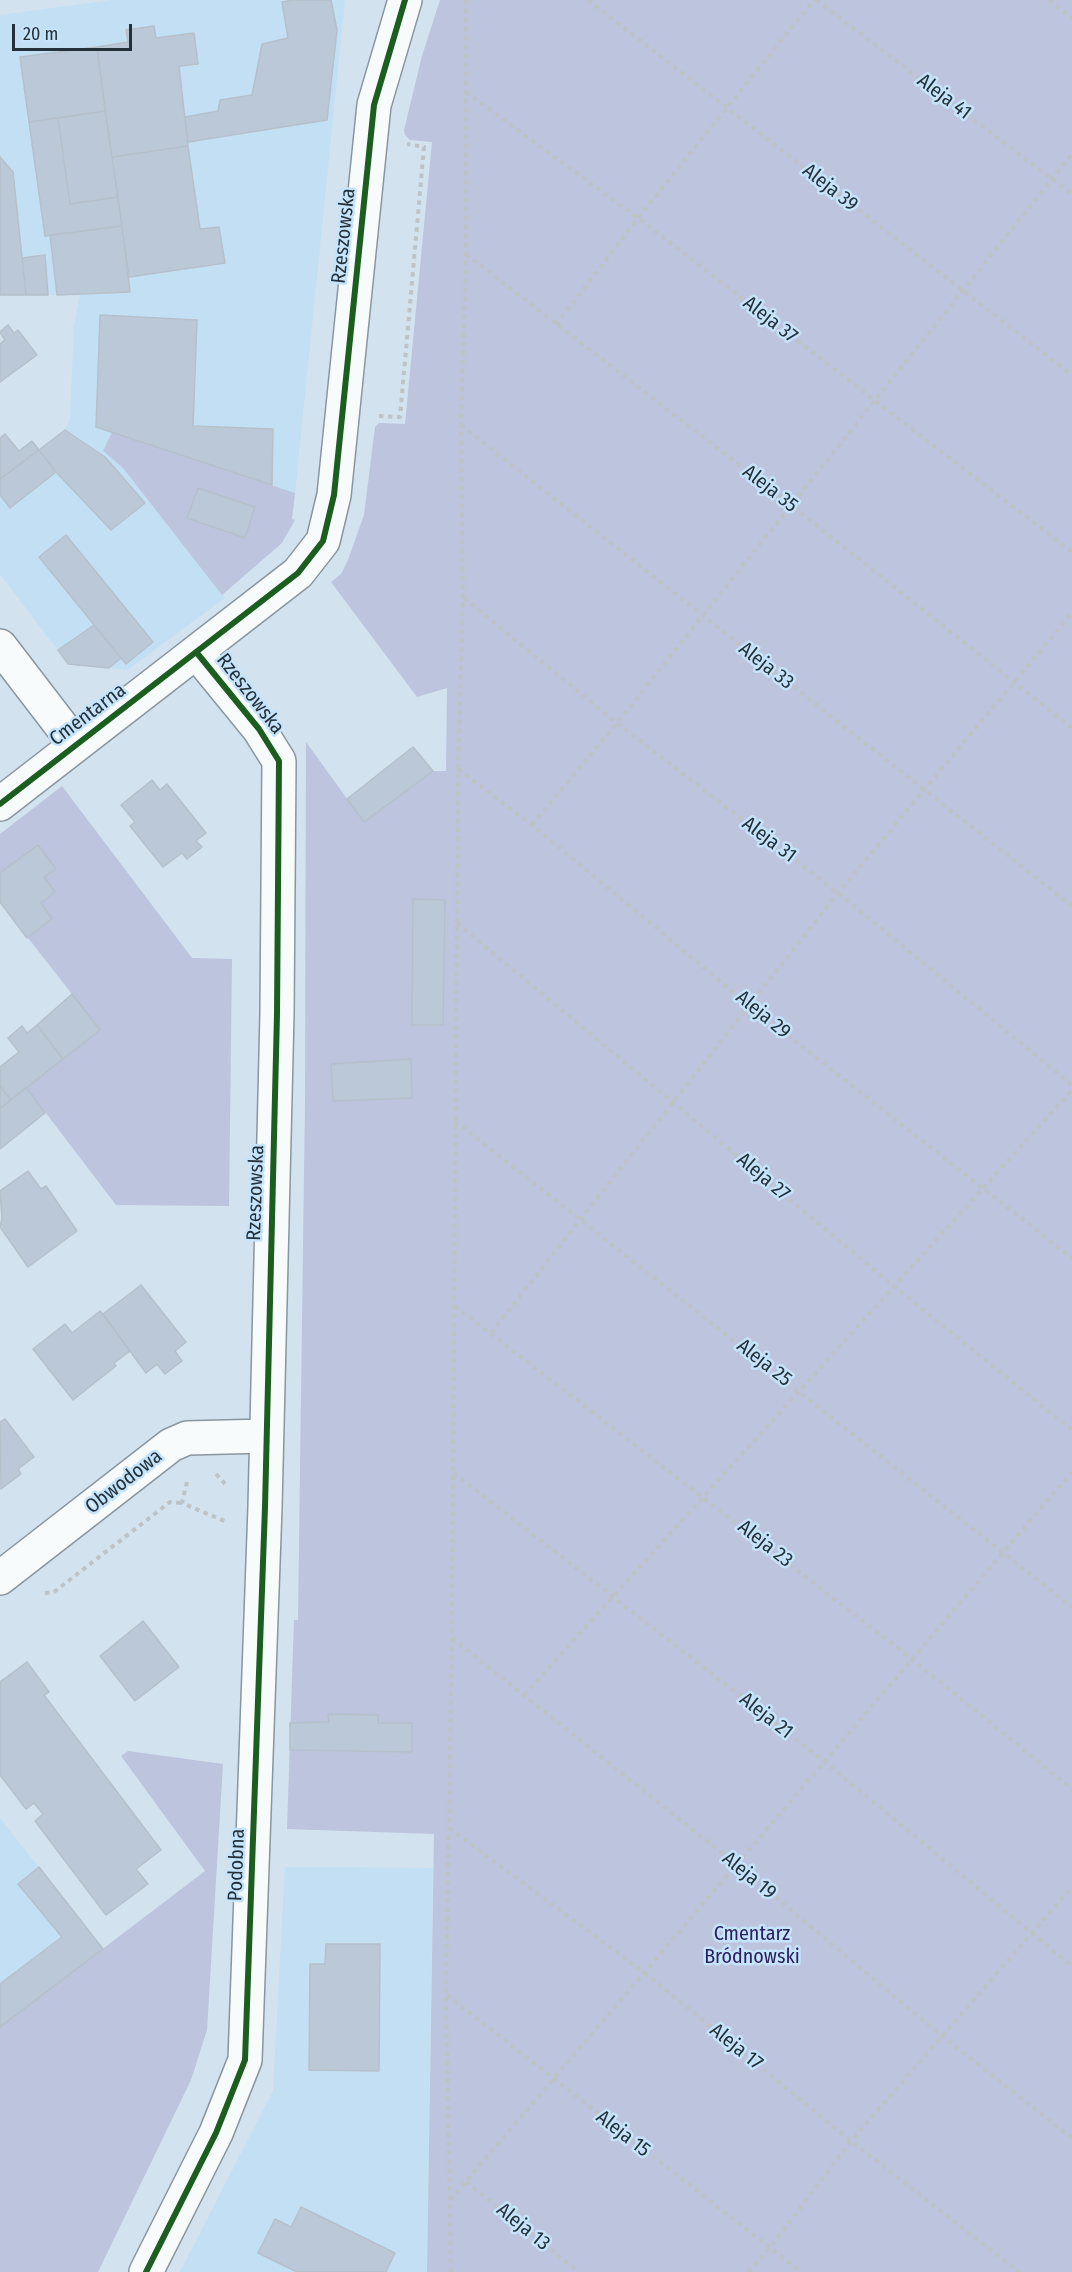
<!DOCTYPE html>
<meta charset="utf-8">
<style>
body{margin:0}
#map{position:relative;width:1072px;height:2272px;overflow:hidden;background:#d2e2ee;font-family:"Fira Sans Condensed",sans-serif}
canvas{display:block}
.scale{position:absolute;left:12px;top:24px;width:120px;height:27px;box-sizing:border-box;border:3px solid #25313a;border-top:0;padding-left:8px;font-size:18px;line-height:21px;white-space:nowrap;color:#25313a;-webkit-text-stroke:4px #c5e4fb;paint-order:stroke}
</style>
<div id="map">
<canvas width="1072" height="2272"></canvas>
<div class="scale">20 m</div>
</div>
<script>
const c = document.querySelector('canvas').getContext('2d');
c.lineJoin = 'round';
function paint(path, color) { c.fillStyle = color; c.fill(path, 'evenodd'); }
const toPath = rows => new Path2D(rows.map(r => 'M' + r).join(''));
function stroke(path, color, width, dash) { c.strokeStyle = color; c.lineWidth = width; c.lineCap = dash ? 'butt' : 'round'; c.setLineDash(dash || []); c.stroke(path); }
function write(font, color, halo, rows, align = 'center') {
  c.font = font + ' "Fira Sans Condensed",sans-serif'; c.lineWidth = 5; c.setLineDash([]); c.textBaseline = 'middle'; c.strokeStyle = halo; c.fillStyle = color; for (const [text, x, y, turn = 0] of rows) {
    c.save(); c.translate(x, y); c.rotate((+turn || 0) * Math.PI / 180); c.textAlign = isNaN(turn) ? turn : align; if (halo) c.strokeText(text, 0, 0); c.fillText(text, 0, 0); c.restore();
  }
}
paint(toPath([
 [112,0,345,0,295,493,112,433,103,451,123,468,225,598,127,670,68,664,0,574,0,479,64,430,70,419,74,326,80,295,0,295,0,15],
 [0,1818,103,1949,0,2027],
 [285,1867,433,1868,427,2272,180,2272,273,2091]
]), '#c3dff4');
paint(toPath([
 [440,0,1072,0,1072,2272,427,2272,434,1834,287,1829,294,1620,298,1620,305,1100,306,742,364,822,433,771,446,771,447,688,417,697,331,582,341,574,348,560,364,515,375,427,379,423,405,424,432,142,410,140,405,135,404,130,422,56],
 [112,432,295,493,292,519,295,520,282,543,222,595,123,468,103,451],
 [62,786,192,958,232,959,229,1206,116,1205,26,1087,100,1030,0,902,0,834],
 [128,1751,223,1764,207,2030,191,2080,98,2272,0,2272,0,2027,205,1871,121,1756]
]), '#bdc4de');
const building = toPath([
 [293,0,331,0,337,30,327,120,188,142,185,117,218,111,220,100,252,95,262,44,288,38,282,2,293,0],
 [154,26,156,38,194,33,198,64,179,66,188,146,112,157,97,47,128,42,126,30,154,26],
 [97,47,105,111,29,122,20,57,97,47],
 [105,111,118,197,70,204,58,118,105,111],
 [58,118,70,204,118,197,122,226,45,236,29,122,58,118],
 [188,146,200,229,219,227,225,263,129,277,112,157,188,146],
 [0,157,13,172,26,295,0,295,0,157],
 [122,226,130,292,57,295,50,235,122,226],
 [45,255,48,295,26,295,22,258,45,255],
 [100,315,197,320,193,426,273,429,272,485,96,427,100,315],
 [8,325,14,333,18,330,37,355,0,382,0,344,5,340,0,332,8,325],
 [65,430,105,457,145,503,111,530,56,472,39,450,65,430],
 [5,434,19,451,32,441,39,450,0,479,0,438,5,434],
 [39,450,56,472,10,508,0,495,0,479,39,450],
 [198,488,255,507,245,538,187,518,198,488],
 [66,535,153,642,126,664,39,557,66,535],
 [94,625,121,658,109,668,68,664,58,650,94,625],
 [413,747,433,771,364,822,347,799,413,747],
 [152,780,160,790,167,784,206,833,196,841,202,847,187,859,182,853,163,867,130,826,135,822,121,805,152,780],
 [38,845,56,869,44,877,55,892,41,903,52,919,27,938,0,902,0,873,38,845],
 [413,899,445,900,443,1025,412,1025,413,899],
 [72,994,100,1030,63,1059,37,1025,72,994],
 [37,1025,63,1059,11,1100,0,1086,0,1067,19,1052,8,1038,22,1026,27,1033,37,1025],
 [411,1059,412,1098,333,1101,331,1064,411,1059],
 [0,1086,11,1100,0,1109,0,1086],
 [26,1087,45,1113,0,1149,0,1109,26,1087],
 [28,1171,41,1189,46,1186,77,1231,28,1267,0,1227,2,1218,0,1191,28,1171],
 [141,1285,186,1342,175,1351,182,1361,165,1374,157,1364,146,1373,103,1314,141,1285],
 [100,1311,130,1351,114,1363,116,1366,73,1400,33,1349,65,1324,72,1333,100,1311],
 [5,1419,34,1457,18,1469,21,1474,1,1489,0,1422,5,1419],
 [143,1621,179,1667,135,1701,100,1656,143,1621],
 [27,1662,49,1692,44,1695,161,1850,136,1869,148,1884,106,1915,35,1821,43,1814,34,1803,26,1809,0,1775,0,1682,27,1662],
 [328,1714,378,1715,378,1723,412,1723,412,1752,290,1750,290,1723,329,1722,328,1714],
 [39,1867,103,1949,0,2027,0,1984,62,1937,18,1884,39,1867],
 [326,1944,380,1944,379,2071,309,2070,310,1964,325,1964,326,1944],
 [301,2207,395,2253,386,2272,297,2272,258,2253,275,2219,291,2227,301,2207]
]);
paint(building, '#bbc8d7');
stroke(building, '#b5c0cb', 1.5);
const street = toPath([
 [0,646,76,745],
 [0,804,298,573,323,541,334,495,374,105,405,0],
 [0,1578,171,1445,187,1438,266,1436],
 [146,2272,216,2133,245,2060,265,1507,277,1014,279,761,259,729,197,653]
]);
stroke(street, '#89969f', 36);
stroke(toPath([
 [588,0,1072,375],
 [816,0,1072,194],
 [1049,0,1072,18],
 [466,92,638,218,1072,552],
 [466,254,791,505,1072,728],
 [556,325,638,218,814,0],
 [379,416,400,417,424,147,407,144],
 [461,425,1072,906],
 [464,598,617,723,838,893,1072,1085],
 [458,769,532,825,749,1005,1072,1258],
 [532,825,617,723,1072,154],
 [457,923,895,1287,1072,1430],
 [455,1121,1072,1607],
 [455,1306,912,1659,1072,1789],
 [491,1333,838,893,1072,613],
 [454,1473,825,1762,1072,1966],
 [216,1474,227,1486],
 [187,1482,182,1503,227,1522],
 [45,1593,54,1592,170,1502,182,1503],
 [452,1638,737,1865,942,2036,1072,2138],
 [524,1695,1072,1090],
 [449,1828,645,1973,851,2141,1019,2272],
 [447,1995,801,2272],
 [466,2182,579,2272],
 [450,2200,1072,1472],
 [451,2272,446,1995,452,1638,458,768,463,598,461,425,466,254,466,0],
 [748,2272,770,2248,851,2141,1072,1887]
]), '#bdc3c7', 4, [4.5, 4.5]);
stroke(street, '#f8fbfc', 33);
stroke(toPath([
 [0,804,298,573,323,541,334,495,374,105,405,0],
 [146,2272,216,2133,245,2060,265,1507,277,1014,279,761,259,729,197,653]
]), '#1b5e20', 6);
write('20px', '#25313a', '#c5e4fb', [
 ["Aleja 41",944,97,37],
 ["Aleja 39",830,188,38],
 ["Rzeszowska",344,236,-84],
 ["Aleja 37",770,320,38],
 ["Aleja 35",770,489,38],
 ["Aleja 33",766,666,38],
 ["Rzeszowska",250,694,52],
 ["Cmentarna",88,715,-37],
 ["Aleja 31",769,840,37],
 ["Aleja 29",763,1015,39],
 ["Aleja 27",763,1177,40],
 ["Rzeszowska",256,1193,-88],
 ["Aleja 25",764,1363,38],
 ["Obwodowa",124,1482,-38],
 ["Aleja 23",765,1544,38],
 ["Aleja 21",766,1716,38],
 ["Podobna",237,1865,-88],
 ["Aleja 19",749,1876,39],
 ["Aleja 17",736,2047,39],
 ["Aleja 15",623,2134,38],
 ["Aleja 13",523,2227,39]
]);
write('20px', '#2b2061', '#c5e4fb', [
 ["Cmentarz",752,1934],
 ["Bródnowski",752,1957]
]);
</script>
